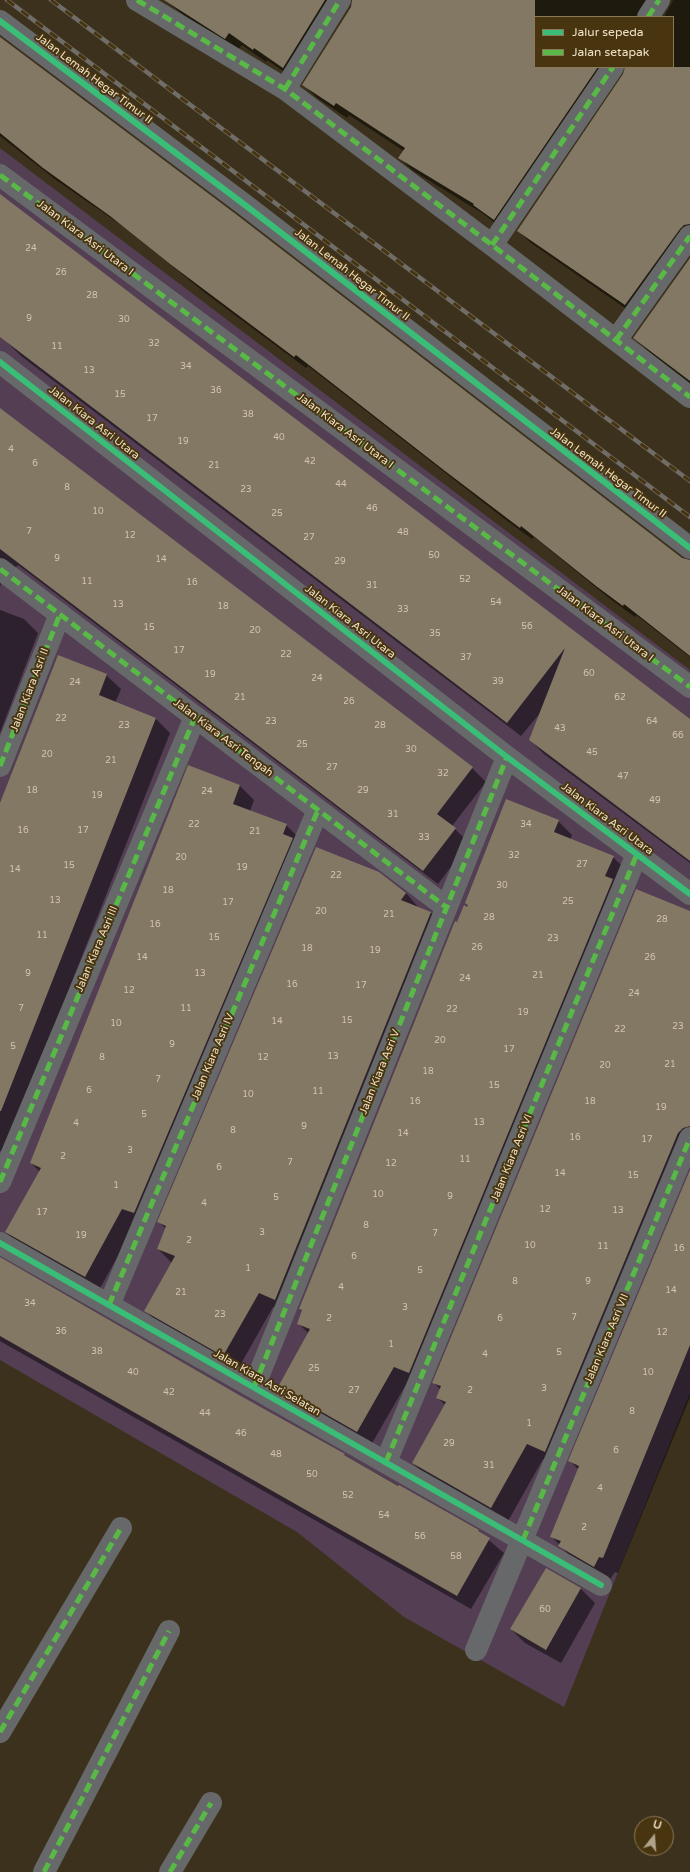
<!DOCTYPE html>
<style>
body{margin:0}
#map{position:relative;width:690px;height:1872px;overflow:hidden;background:#3b311c;font-family:"Varela Round",sans-serif}
canvas{display:block}
.legend{position:absolute;left:534px;top:16px;width:140px;height:52px;box-sizing:border-box;background:#48350f;border:1px solid #8a7958;margin:0;padding:5px 7px;list-style:none;font-size:12px;color:#eedfc6}
.legend li{display:flex;align-items:center;gap:8px;height:20px}
.legend b{width:20px;border:1px solid #8a7958}
.north{position:absolute;left:634px;top:1816px;width:40px;height:40px;box-sizing:border-box;background:#48350f;border:1px solid #8a7958;border-radius:50%;rotate:17deg;font-size:11px;font-weight:700;line-height:16px;text-align:center;color:#eedfc6}
.north::after{content:'';display:block;margin:auto;width:14px;height:18px;background:#afa28a;clip-path:polygon(50% 0,100% 100%,50% 72%,0 100%)}
</style>
<div id="map">
<canvas width="690" height="1872"></canvas>
<ul class="legend">
<li><b style="height:5px;background:#3abd76"></b>Jalur sepeda</li>
<li><b style="height:5px;background:#58b947"></b>Jalan setapak</li>
</ul>
<div class="north">U</div>
</div>
<script>
const c = document.querySelector('canvas').getContext('2d');
c.lineJoin = 'round';
function paint(path, color) { c.fillStyle = color; c.fill(path, 'evenodd'); }
const toPath = rows => new Path2D(rows.map(r => 'M' + r).join(''));
function stroke(path, color, width, dash) { c.strokeStyle = color; c.lineWidth = width; c.lineCap = dash ? 'butt' : 'round'; c.setLineDash(dash || []); c.stroke(path); }
function write(font, color, halo, rows, align = 'center') {
  c.font = font + ' "Varela Round",sans-serif'; c.lineWidth = 4; c.setLineDash([]); c.textBaseline = 'middle'; c.strokeStyle = halo; c.fillStyle = color; for (const [text, x, y, turn = 0] of rows) {
    c.save(); c.translate(x, y); c.rotate((+turn || 0) * Math.PI / 180); c.textAlign = isNaN(turn) ? turn : align; if (halo) c.strokeText(text, 0, 0); c.fillText(text, 0, 0); c.restore();
  }
}
paint(toPath([
 [0,148,690,670,690,1393,564,1707,404,1617,297,1532,0,1360]
]), '#543e54');
paint(toPath([
 [165,0,352,0,347,1,296,80,267,60,266,62,242,45,238,50,189,19],
 [353,0,671,0,666,1,654,17,535,17,535,67,673,67,673,17,664,17,673,0,690,0,690,245,638,317,531,243,518,231,624,74,626,67,621,68,507,232,482,213,412,170,400,158,404,151,349,115,347,118,316,97,304,85,352,7],
 [0,39,682,559,690,560,690,657,636,615,635,617,609,598,534,537,532,539,506,520,308,366,306,368,204,292,124,227,56,180,0,136],
 [0,196,690,721,690,863,544,754,530,740,541,712,521,736,21,356,7,342,0,323],
 [690,259,690,384,647,350,634,337],
 [0,409,472,768,486,782,452,826,469,843,438,884,18,565,13,571,4,575,0,587],
 [0,610,24,619,38,633,0,733],
 [106,675,121,689,115,703,156,719,170,733,5,1151,0,1151,0,806],
 [189,766,240,786,254,800,250,811,286,825,300,839,137,1222,99,1290,20,1246,6,1232,40,1172,31,1163],
 [558,821,572,835,570,840,613,857,627,871,408,1381,371,1445,293,1400,279,1386,309,1334,298,1323,303,1312,300,1309,457,923,467,908],
 [406,893,419,908,431,913,445,927,290,1313,273,1307,238,1369,160,1325,146,1311,172,1263,158,1249,166,1229,159,1222],
 [690,912,690,1157,561,1467,543,1459,507,1523,428,1478,413,1463,445,1405,438,1398,441,1390,433,1382],
 [690,1173,690,1397,618,1573,615,1572,609,1581,575,1561,551,1536,579,1470,570,1461],
 [0,1260,478,1531,504,1553,471,1609,0,1341],
 [546,1569,581,1589,595,1603,561,1663,525,1643,511,1629]
]), '#0007');
paint(toPath([
 [164,0,325,0,283,68,254,48,253,50,229,33,225,39],
 [352,0,535,0,535,67,598,67,494,220,473,205,474,204,398,158,405,148,336,103,334,106,302,85,351,7],
 [0,37,237,215,682,558,690,560,690,656,624,604,623,606,596,586,521,526,520,528,445,471,296,355,294,357,170,264,110,216,43,168,0,133],
 [625,67,690,67,690,224,684,225,680,229,625,305,517,231,623,74],
 [0,194,690,719,690,861,529,740,565,648,507,723,0,337],
 [690,258,690,381,633,338],
 [0,408,473,767,437,814,456,828,423,871,0,549],
 [58,655,107,674,99,695,156,718,1,1111,0,1111,0,803],
 [188,765,240,785,233,804,287,824,283,834,293,838,134,1213,122,1209,85,1277,5,1232,41,1168,30,1163],
 [506,799,559,820,554,832,614,856,605,876,613,879,409,1373,394,1367,357,1432,278,1387,310,1329,297,1324,302,1310,299,1309,455,921,457,922,464,905,467,907,468,905,465,903],
 [316,847,379,872,406,893,401,900,431,912,275,1300,259,1293,223,1356,144,1311,175,1256,157,1249,166,1226,157,1222],
 [636,889,690,911,690,1126,683,1128,678,1133,545,1452,527,1444,491,1508,412,1463,446,1402,436,1398,441,1386,432,1383],
 [690,1170,690,1345,603,1558,599,1557,594,1567,558,1546,561,1541,550,1537,579,1466,568,1461],
 [0,1257,239,1395,345,1454,344,1455,398,1486,399,1485,479,1530,478,1531,490,1538,457,1596,0,1336],
 [546,1568,581,1588,546,1650,510,1629]
]), '#837863');
stroke(toPath([
 [137,0,285,89,492,245,690,397],
 [648,17,659,0],
 [0,21,245,205,690,548],
 [285,89,340,0],
 [0,175,690,687],
 [492,245,613,67],
 [616,340,690,236],
 [0,362,507,757,690,894],
 [0,569,446,907],
 [0,766,60,614],
 [0,1182,195,717],
 [0,1243,601,1585],
 [109,1305,318,810],
 [254,1387,507,757],
 [386,1462,637,854],
 [476,1650,690,1138],
 [0,1732,121,1528],
 [44,1872,169,1631],
 [170,1872,211,1803]
]), '#676869', 22);
const rail = toPath([
 [7,0,690,517],
 [51,0,690,481]
]);
stroke(rail, '#706d68', 4.5);
stroke(rail, '#48350f', 3, [9]);
stroke(toPath([
 [137,0,285,89,492,245,690,397],
 [648,17,659,0],
 [285,89,340,0],
 [0,175,690,687],
 [492,245,613,67],
 [616,340,690,236],
 [0,569,446,907],
 [0,766,60,614],
 [0,1182,195,717],
 [109,1305,318,810],
 [254,1387,507,757],
 [386,1462,637,854],
 [523,1540,690,1138],
 [0,1732,121,1528],
 [44,1872,169,1631],
 [170,1872,211,1803]
]), '#58b947', 5, [10, 5]);
stroke(toPath([
 [0,21,245,205,690,548],
 [0,362,507,757,690,894],
 [0,1243,601,1585]
]), '#3abd76', 6);
write('9px', '#d3c5ad', null, [
 ["24",31,249],
 ["26",61,273],
 ["28",92,296],
 ["9",29,319],
 ["30",124,320],
 ["32",154,344],
 ["11",57,347],
 ["34",186,367],
 ["13",89,371],
 ["36",216,391],
 ["15",120,395],
 ["38",248,415],
 ["17",152,419],
 ["40",279,438],
 ["19",183,442],
 ["4",11,450],
 ["42",310,462],
 ["6",35,464],
 ["21",214,466],
 ["44",341,485],
 ["8",67,488],
 ["23",246,490],
 ["46",372,509],
 ["10",98,512],
 ["25",277,514],
 ["7",29,532],
 ["48",403,533],
 ["12",130,536],
 ["27",309,538],
 ["50",434,556],
 ["9",57,559],
 ["14",161,560],
 ["29",340,562],
 ["52",465,580],
 ["11",87,582],
 ["16",192,583],
 ["31",372,586],
 ["54",496,603],
 ["13",118,605],
 ["18",223,607],
 ["33",403,610],
 ["56",527,627],
 ["15",149,628],
 ["20",255,631],
 ["35",435,634],
 ["17",179,651],
 ["22",286,655],
 ["37",466,658],
 ["60",589,674],
 ["19",210,675],
 ["24",317,679],
 ["39",498,682],
 ["24",75,683],
 ["21",240,698],
 ["62",620,698],
 ["26",349,702],
 ["22",61,719],
 ["23",271,722],
 ["64",652,722],
 ["23",124,726],
 ["28",380,726],
 ["43",560,729],
 ["66",678,736],
 ["25",302,745],
 ["30",411,750],
 ["45",592,753],
 ["20",47,755],
 ["21",111,761],
 ["27",332,768],
 ["32",443,774],
 ["47",623,777],
 ["18",32,791],
 ["29",363,791],
 ["24",207,792],
 ["19",97,796],
 ["49",655,801],
 ["31",393,815],
 ["22",194,825],
 ["34",526,825],
 ["16",23,831],
 ["17",83,831],
 ["21",255,832],
 ["33",424,838],
 ["32",514,856],
 ["20",181,858],
 ["27",582,865],
 ["15",69,866],
 ["19",242,868],
 ["14",15,870],
 ["22",336,876],
 ["30",502,886],
 ["18",168,891],
 ["13",55,901],
 ["25",568,902],
 ["17",228,903],
 ["20",321,912],
 ["21",389,915],
 ["28",489,918],
 ["28",662,920],
 ["16",155,925],
 ["11",42,936],
 ["15",214,938],
 ["23",553,939],
 ["26",477,948],
 ["18",307,949],
 ["19",375,951],
 ["14",142,958],
 ["26",650,958],
 ["9",28,974],
 ["13",200,974],
 ["21",538,976],
 ["24",465,979],
 ["16",292,985],
 ["17",361,986],
 ["12",129,991],
 ["24",634,994],
 ["7",21,1009],
 ["11",186,1009],
 ["22",452,1010],
 ["19",523,1013],
 ["15",347,1021],
 ["14",277,1022],
 ["10",116,1024],
 ["23",678,1027],
 ["22",620,1030],
 ["20",440,1041],
 ["9",172,1045],
 ["5",13,1047],
 ["17",509,1050],
 ["13",333,1057],
 ["8",102,1058],
 ["12",263,1058],
 ["21",670,1065],
 ["20",605,1066],
 ["18",428,1072],
 ["7",158,1080],
 ["15",494,1086],
 ["6",89,1091],
 ["11",318,1092],
 ["10",248,1095],
 ["16",415,1102],
 ["18",590,1102],
 ["19",661,1108],
 ["5",144,1115],
 ["13",479,1123],
 ["4",76,1124],
 ["9",304,1127],
 ["8",233,1131],
 ["14",403,1134],
 ["16",575,1138],
 ["17",647,1140],
 ["3",130,1151],
 ["2",63,1157],
 ["11",465,1160],
 ["7",290,1163],
 ["12",391,1164],
 ["6",219,1168],
 ["14",560,1174],
 ["15",633,1176],
 ["1",116,1186],
 ["10",378,1195],
 ["9",450,1197],
 ["5",276,1198],
 ["4",204,1204],
 ["12",545,1210],
 ["13",618,1211],
 ["17",42,1213],
 ["8",366,1226],
 ["3",262,1233],
 ["7",435,1234],
 ["19",81,1236],
 ["2",189,1241],
 ["10",530,1246],
 ["11",603,1247],
 ["16",679,1249],
 ["6",354,1257],
 ["1",248,1269],
 ["5",420,1271],
 ["8",515,1282],
 ["9",588,1282],
 ["4",341,1288],
 ["14",671,1291],
 ["21",181,1293],
 ["34",30,1304],
 ["3",405,1308],
 ["23",220,1315],
 ["7",574,1318],
 ["2",329,1319],
 ["6",500,1319],
 ["36",61,1332],
 ["12",662,1333],
 ["1",391,1345],
 ["38",97,1352],
 ["5",559,1353],
 ["4",485,1355],
 ["25",314,1369],
 ["40",133,1373],
 ["10",648,1373],
 ["3",544,1389],
 ["27",354,1391],
 ["2",470,1391],
 ["42",169,1393],
 ["8",632,1412],
 ["44",205,1414],
 ["1",529,1424],
 ["46",241,1434],
 ["29",449,1444],
 ["6",616,1451],
 ["48",276,1455],
 ["31",489,1466],
 ["50",312,1475],
 ["4",600,1489],
 ["52",348,1496],
 ["54",384,1516],
 ["2",584,1528],
 ["56",420,1537],
 ["58",456,1557],
 ["60",545,1610]
]);
write('11px', '#eedfc6', '#48350f', [
 ["Jalan Lemah Hegar Timur II",94,79,37],
 ["Jalan Kiara Asri Utara I",85,238,37],
 ["Jalan Lemah Hegar Timur II",352,275,38],
 ["Jalan Kiara Asri Utara",94,423,38],
 ["Jalan Kiara Asri Utara I",345,431,37],
 ["Jalan Lemah Hegar Timur II",608,473,37],
 ["Jalan Kiara Asri Utara",350,622,38],
 ["Jalan Kiara Asri Utara I",605,624,37],
 ["Jalan Kiara Asri II",30,690,-69],
 ["Jalan Kiara Asri Tengah",223,738,37],
 ["Jalan Kiara Asri Utara",607,819,37],
 ["Jalan Kiara Asri III",97,949,-67],
 ["Jalan Kiara Asri IV",213,1057,-67],
 ["Jalan Kiara Asri V",380,1072,-68],
 ["Jalan Kiara Asri VI",512,1158,-68],
 ["Jalan Kiara Asri VII",607,1339,-67],
 ["Jalan Kiara Asri Selatan",267,1383,30]
]);
</script>
